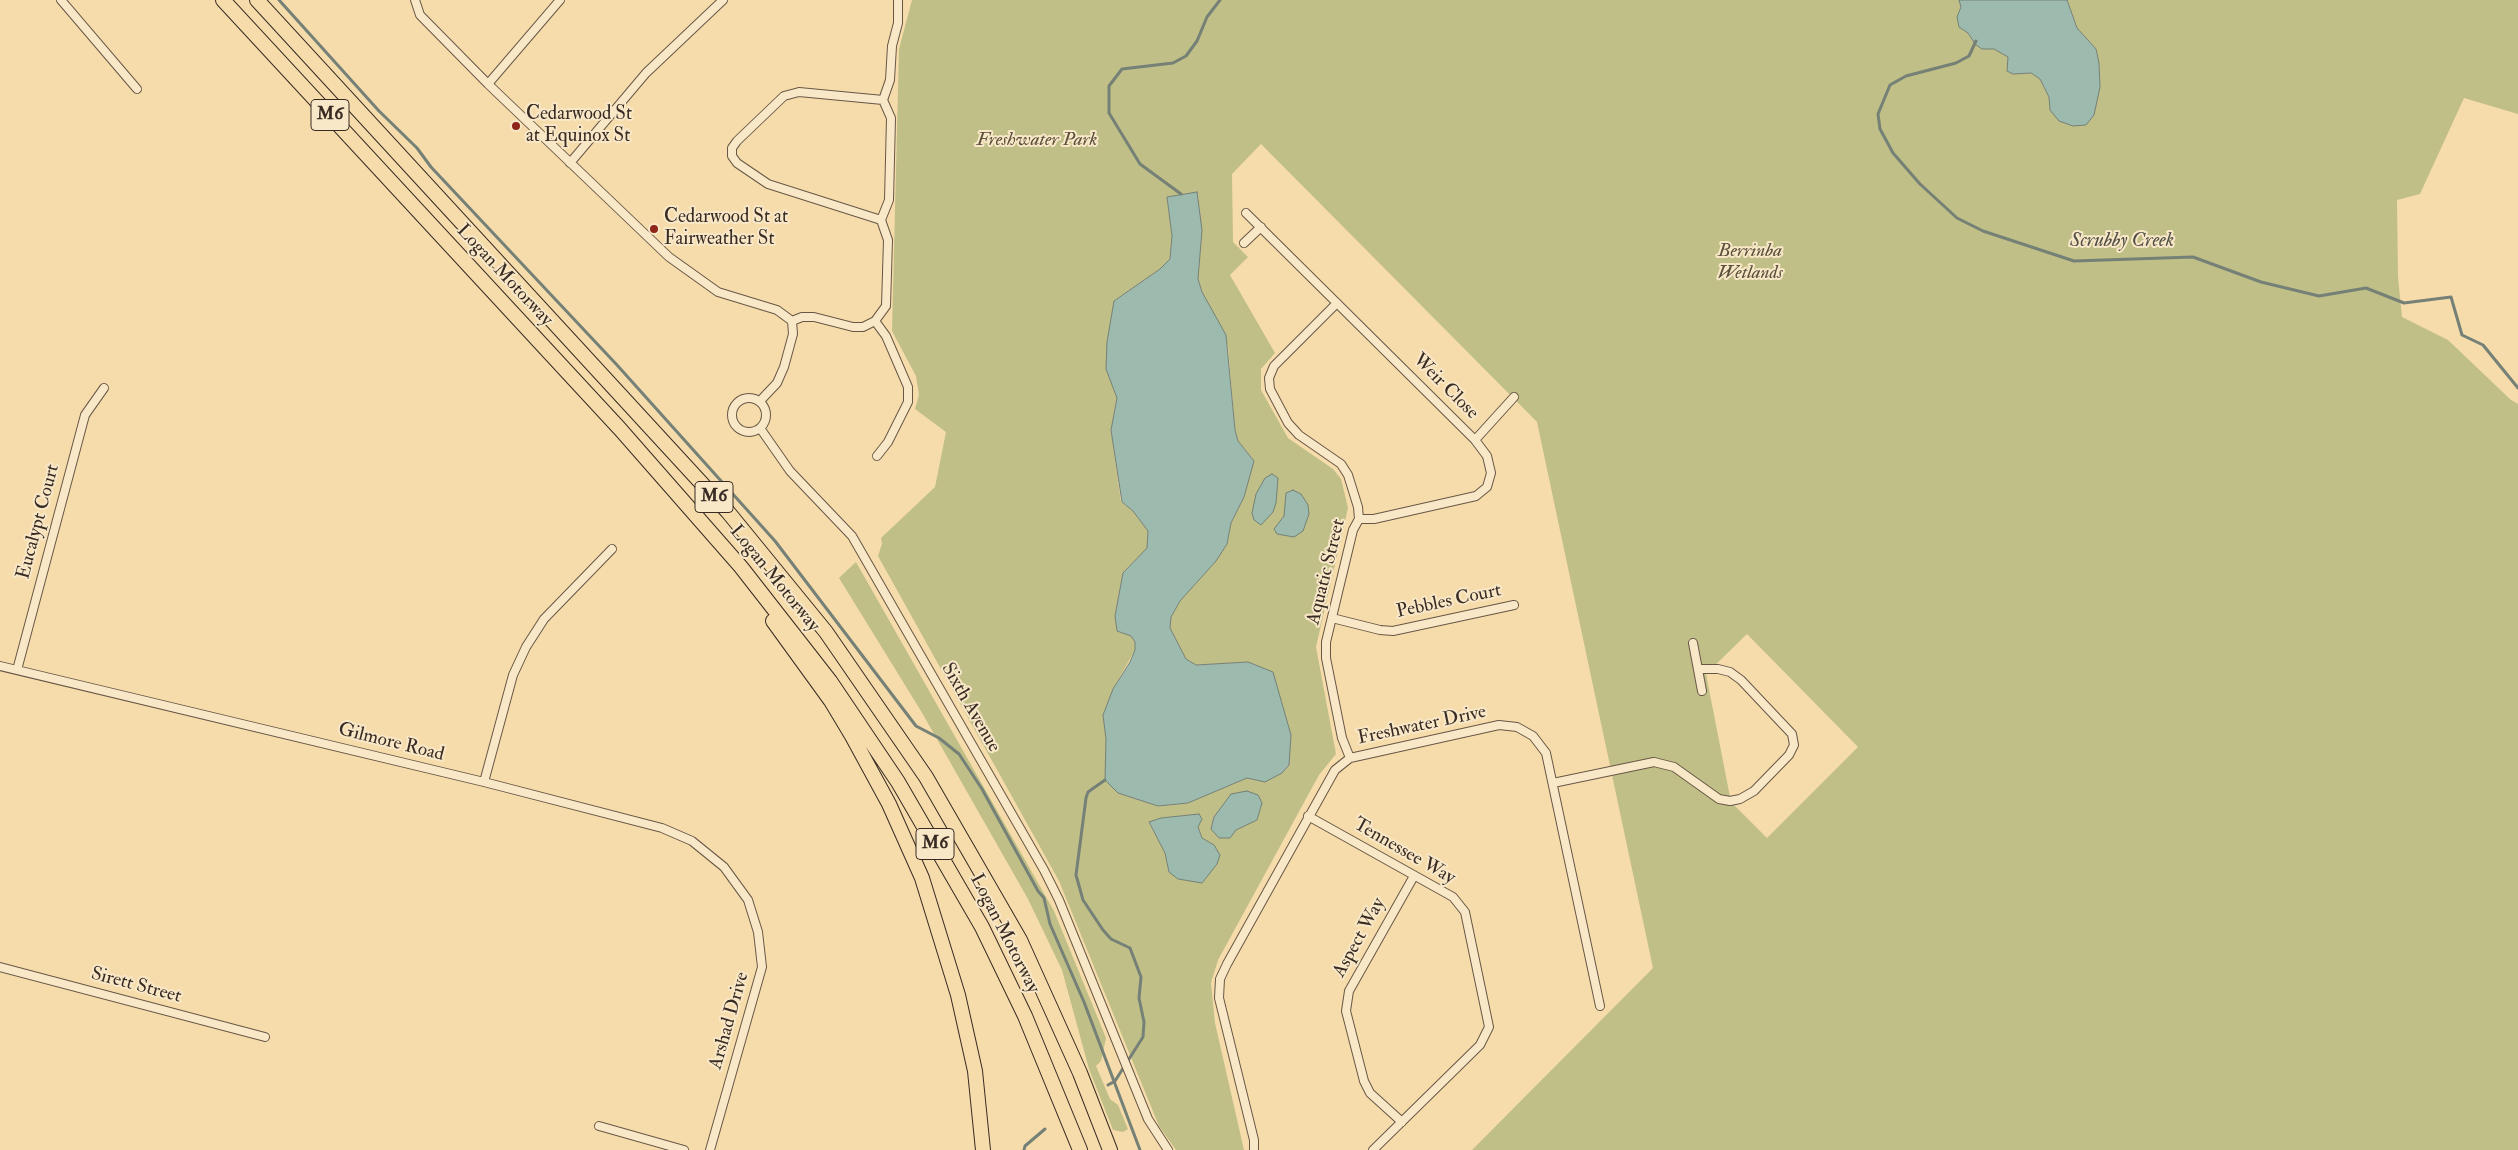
<!DOCTYPE html>
<style>
body{margin:0}
canvas{display:block;background:#f6dbab}
</style>
<canvas width="2518" height="1150"></canvas>
<script>
const c = document.querySelector('canvas').getContext('2d');
c.lineJoin = 'round';
function paint(path, color) { c.fillStyle = color; c.fill(path, 'evenodd'); }
const toPath = rows => new Path2D(rows.map(r => 'M' + r).join(''));
function stroke(path, color, width, dash) { c.strokeStyle = color; c.lineWidth = width; c.lineCap = dash ? 'butt' : 'round'; c.setLineDash(dash || []); c.stroke(path); }
function write(font, color, halo, rows, align = 'center') {
  c.font = font + ' "IM FELL Double Pica",serif'; c.lineWidth = 4; c.setLineDash([]); c.textBaseline = 'middle'; c.strokeStyle = halo; c.fillStyle = color; for (const [text, x, y, turn = 0] of rows) {
    c.save(); c.translate(x, y); c.rotate((+turn || 0) * Math.PI / 180); c.textAlign = isNaN(turn) ? turn : align; if (halo) c.strokeText(text, 0, 0); c.fillText(text, 0, 0); c.restore();
  }
}
paint(toPath([
 [912,0,1959,0,1961,7,1957,17,1959,27,1968,33,1975,44,1982,49,1994,49,2008,57,2013,74,2031,73,2040,79,2049,97,2050,110,2100,87,2099,63,2096,49,2077,28,2067,0,2518,0,2518,114,2464,98,2420,194,2397,200,2398,277,2402,317,2448,340,2511,400,2518,404,2518,1150,1472,1150,1653,968,1537,422,1261,144,1232,174,1233,242,1248,257,1230,275,1275,353,1261,369,1261,390,1288,438,1333,469,1341,479,1348,508,1316,647,1336,754,1319,775,1218,960,1211,983,1215,1023,1244,1150,1176,1150,1159,1126,1059,881,878,556,882,544,881,538,935,487,946,432,915,409,919,395,916,376,892,331,899,49],
 [1167,197,1202,230,1198,279,1202,292,1228,346,1235,430,1238,441,1248,453,1244,497,1231,523,1227,544,1216,561,1180,601,1171,617,1170,628,1186,659,1196,665,1248,662,1265,782,1247,778,1188,803,1159,806,1118,793,1103,715,1113,689,1135,650,1135,642,1131,636,1117,631,1115,616,1123,573,1147,548,1148,531,1133,511,1121,502,1111,430,1117,398,1114,301,1160,269,1170,259,1172,236],
 [1747,634,1858,747,1767,838,1731,802,1706,674],
 [1262,803,1257,820,1236,830],
 [1161,818,1198,827,1202,838,1214,845,1169,872,1165,853,1149,823],
 [856,562,1054,911,1106,1038,1101,1061,1096,1066,1110,1099,1118,1105,1128,1129,1123,1132,1113,1130,1089,1069,1062,970,1028,899,921,711,839,578]
]), '#c0bf87');
const water = toPath([
 [1959,0,2067,0,2077,28,2096,49,2099,63,2100,87,2094,115,2086,125,2073,126,2059,121,2050,110,2049,97,2040,79,2031,73,2013,74,2007,71,2008,57,1994,49,1982,49,1975,44,1968,33,1959,27,1957,17,1961,7,1959,0],
 [1197,192,1202,230,1198,279,1202,292,1226,335,1235,430,1238,441,1254,461,1244,497,1231,523,1227,544,1216,561,1180,601,1171,617,1170,628,1186,659,1196,665,1248,662,1273,672,1291,735,1289,765,1282,773,1265,782,1247,778,1188,803,1158,806,1118,793,1105,780,1106,739,1103,715,1113,689,1130,662,1135,650,1135,642,1131,636,1117,631,1115,616,1123,573,1147,548,1148,531,1133,511,1122,502,1111,430,1117,398,1106,369,1107,342,1114,301,1160,269,1170,259,1172,236,1167,197,1197,192],
 [1272,474,1278,478,1276,503,1273,512,1261,525,1254,520,1252,513,1256,494,1265,478,1272,474],
 [1293,490,1301,494,1308,505,1309,514,1303,531,1294,537,1277,534,1274,529,1284,516,1286,493,1293,490],
 [1247,791,1258,795,1262,803,1257,820,1236,830,1230,838,1219,838,1211,829,1214,817,1231,794,1247,791],
 [1199,814,1202,819,1198,827,1202,838,1214,845,1220,855,1217,864,1202,883,1178,879,1169,872,1165,853,1149,822,1161,818,1199,814]
]);
paint(water, '#9dbaaf');
stroke(water, '#758177', 1);
stroke(toPath([
 [279,0,379,111,417,148,431,167,617,365,775,541,916,726,939,738,959,754,982,789,1038,891,1044,898,1050,924,1084,1002,1140,1150],
 [1976,41,1969,56,1956,63,1906,76,1890,85,1878,114,1880,129,1893,153,1920,184,1957,218,1983,231,2074,261,2193,257,2261,282,2319,296,2366,288,2404,303,2451,297,2462,335,2483,345,2518,388],
 [1181,194,1140,164,1109,113,1109,86,1122,69,1173,63,1186,56,1197,41,1207,17,1220,0],
 [1105,780,1088,792,1086,798,1076,875,1083,900,1103,930,1111,939,1130,948,1141,977,1139,998,1144,1022,1143,1037,1115,1081,1108,1085],
 [1024,1150,1025,1146,1045,1129]
]), '#758177', 3);
const minor = toPath([
 [61,0,137,89],
 [415,0,420,15,488,84,669,257,718,292,777,310,792,321],
 [488,84,560,0],
 [570,163,646,73,723,0],
 [1246,213,1475,440,1487,456,1491,473,1487,487,1476,496,1374,519,1359,519],
 [881,220,768,184,737,163,732,156,732,148,737,141,784,96,799,92,883,100],
 [1244,243,1261,227],
 [1337,303,1274,366,1269,378,1270,389,1288,423,1299,435,1341,464,1348,475,1358,507,1359,519,1353,530,1326,642,1326,658,1342,738,1350,758],
 [792,321,802,317,814,317,853,327,863,327,875,321,886,306,888,240,881,220,889,200,891,118,883,100,890,80,892,46,898,23,898,0],
 [875,321,886,336,908,387,908,402,888,442,877,456],
 '732 415a17 17 0 1 1 34 0a17 17 0 1 1-34 0Z',
 [760,401,777,383,784,367,793,334,792,321],
 [760,428,790,471,852,536,1044,870,1059,900,1148,1119,1168,1150],
 [1475,440,1514,397],
 [1332,618,1380,630,1393,631,1514,605],
 [1693,643,1702,691],
 [0,666,484,782,662,828,692,841,724,867,748,900,758,932,762,967,710,1150],
 [17,670,85,415,104,388],
 [484,782,513,675,526,647,544,619,612,549],
 [1553,783,1654,762,1674,767,1719,799,1730,801,1740,799,1754,791,1789,755,1794,745,1792,734,1741,680,1730,672,1718,669,1698,669],
 [1308,816,1453,897,1465,912,1489,1027,1480,1045,1373,1150],
 [0,967,265,1037],
 [1402,1122,1370,1093,1364,1081,1346,1011,1349,991,1414,876],
 [599,1126,684,1150],
 [1254,1150,1254,1140,1219,998,1220,979,1227,964,1335,770,1350,758,1499,725,1517,727,1533,736,1546,753,1600,1006]
]);
const motorway = toPath([
 [223,0,620,429,741,567,830,681,898,782,982,927,1025,1016,1080,1150],
 [257,0,728,512,826,632,926,777,1020,940,1080,1073,1110,1150],
 [773,621,831,701,852,736,889,804,922,878,958,995,975,1071,983,1150]
]);
stroke(minor, '#685745', 10);
stroke(motorway, '#382b23', 16);
stroke(minor, '#f9e8c8', 8);
stroke(motorway, '#f6dbab', 14);
for (const [x, y, r, color] of [
 [516,126,5,"#8f2418"],
 [654,229,5,"#8f2418"]
]) { const dot = new Path2D(); dot.arc(x, y, r, 0, 2 * Math.PI); c.fillStyle = color; c.fill(dot); stroke(dot, '#f9e8c8', 2); }
for (const [x, y, w] of [
 [330,115,38],
 [714,497,38],
 [935,844,38]
]) { const box = new Path2D(); box.roundRect(x - w / 2, y - 15.5, w, 31, 4); c.fillStyle = '#f9e8c8'; c.fill(box); stroke(box, '#382b23', 1); }
write('bold 18px', '#382b23', null, [
 ["M6",330,115],
 ["M6",714,497],
 ["M6",935,844]
]);
write('19px', '#382b23', '#f9e8c8', [
 ["Cedarwood St",526,115],
 ["at Equinox St",526,137],
 ["Cedarwood St at",664,218],
 ["Fairweather St",664,240]
], 'left');
write('italic 19px', '#5a503c', '#f9e8c8', [
 ["Freshwater Park",1037,141],
 ["Berrinba",1750,252],
 ["Wetlands",1750,274]
]);
write('19px', '#382b23', '#f9e8c8', [
 ["Logan Motorway",504,276,47],
 ["Weir Close",1445,387,45],
 ["Eucalypt Court",39,522,-75],
 ["Aquatic Street",1327,572,-76],
 ["Logan Motorway",774,579,51],
 ["Pebbles Court",1449,602,-12],
 ["Sixth Avenue",970,708,60],
 ["Freshwater Drive",1422,726,-12],
 ["Gilmore Road",391,743,14],
 ["Tennessee Way",1404,852,30],
 ["Logan Motorway",1004,934,63],
 ["Aspect Way",1360,938,-61],
 ["Sirett Street",136,986,15],
 ["Arshad Drive",730,1021,-74]
]);
write('italic 20px', '#514f46', '#f9e8c8', [
 ["Scrubby Creek",2122,242]
]);
</script>
